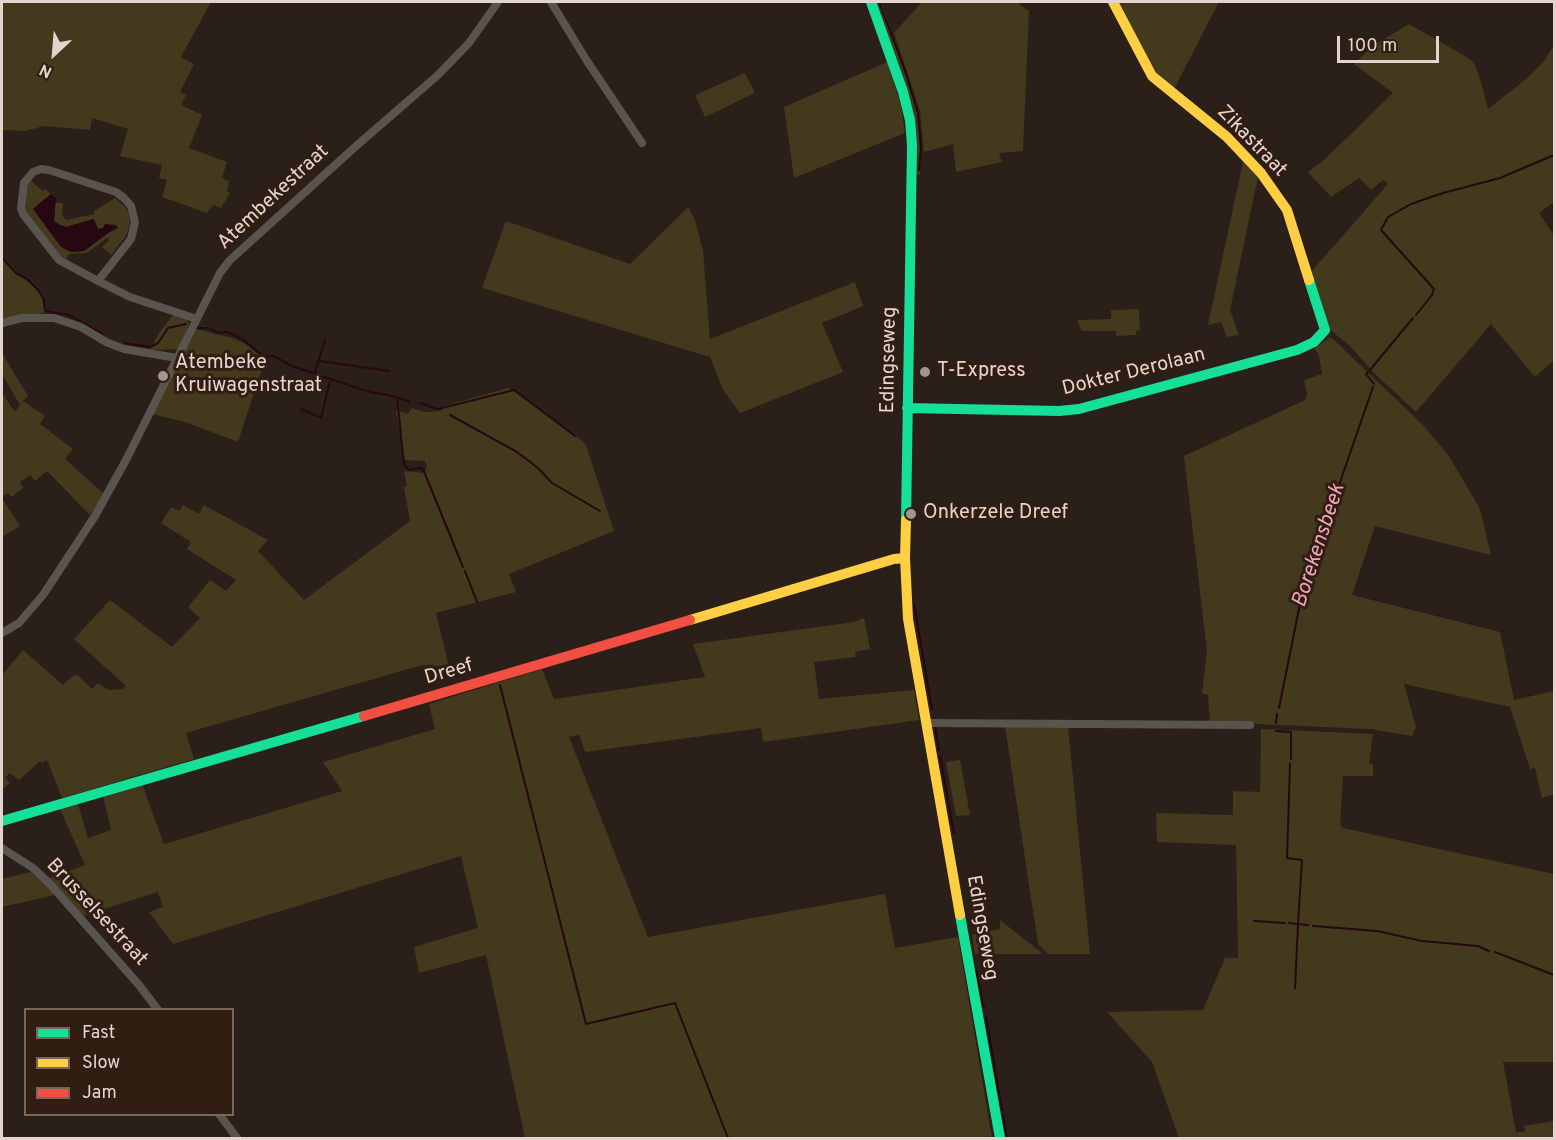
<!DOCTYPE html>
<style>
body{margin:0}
#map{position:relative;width:1556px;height:1140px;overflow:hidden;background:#2a1f19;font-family:Overpass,sans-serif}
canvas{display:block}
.frame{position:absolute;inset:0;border:3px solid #e3d5ce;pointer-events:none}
.legend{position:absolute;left:24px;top:1008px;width:210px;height:108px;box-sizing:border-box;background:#311d12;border:2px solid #78675d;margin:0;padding:8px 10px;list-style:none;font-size:18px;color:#e3d5ce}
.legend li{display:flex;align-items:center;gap:12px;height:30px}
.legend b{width:30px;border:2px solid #78675d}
.north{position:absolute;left:24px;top:24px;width:60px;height:60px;-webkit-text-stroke:4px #311d12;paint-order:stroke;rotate:206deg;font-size:16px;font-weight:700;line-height:24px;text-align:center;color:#e3d5ce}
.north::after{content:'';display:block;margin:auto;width:21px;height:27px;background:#e3d5ce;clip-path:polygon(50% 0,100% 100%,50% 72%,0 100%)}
.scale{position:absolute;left:1337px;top:36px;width:102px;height:27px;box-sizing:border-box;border:3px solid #e3d5ce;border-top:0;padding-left:8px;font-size:18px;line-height:21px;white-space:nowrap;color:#e3d5ce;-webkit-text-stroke:4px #311d12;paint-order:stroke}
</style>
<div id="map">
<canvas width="1556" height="1140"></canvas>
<div class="frame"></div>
<ul class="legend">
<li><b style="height:8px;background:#16e098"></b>Fast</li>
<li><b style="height:8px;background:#ffcf43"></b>Slow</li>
<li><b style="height:8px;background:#f24e42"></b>Jam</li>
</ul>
<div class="north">N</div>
<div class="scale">100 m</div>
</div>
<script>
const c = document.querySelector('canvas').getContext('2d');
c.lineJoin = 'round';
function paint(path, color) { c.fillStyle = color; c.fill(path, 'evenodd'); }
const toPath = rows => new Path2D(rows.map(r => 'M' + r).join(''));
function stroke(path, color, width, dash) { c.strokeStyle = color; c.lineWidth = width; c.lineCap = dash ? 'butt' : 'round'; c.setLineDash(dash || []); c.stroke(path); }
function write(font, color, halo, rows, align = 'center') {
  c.font = font + ' Overpass,sans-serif'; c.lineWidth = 6; c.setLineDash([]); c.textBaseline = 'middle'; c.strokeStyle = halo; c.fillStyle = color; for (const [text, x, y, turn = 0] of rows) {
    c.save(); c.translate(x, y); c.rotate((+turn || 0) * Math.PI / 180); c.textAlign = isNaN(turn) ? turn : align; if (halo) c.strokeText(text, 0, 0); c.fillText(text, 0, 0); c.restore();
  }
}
paint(toPath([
 [2,2,211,2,181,57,194,64,180,92,186,95,181,105,202,115,189,148,227,162,222,178,229,181,227,192,230,193,221,208,213,205,207,213,162,197,167,180,159,178,162,165,120,156,128,129,92,118,90,130,44,126,25,131,3,130,2,134],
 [875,2,881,2,917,111,921,145,920,176,916,173,915,137],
 [922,2,1019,2,1020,5,1029,11,1023,151,999,153,1002,162,956,172,953,144,924,152,920,111,894,33],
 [1116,2,1219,2,1173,91,1161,82],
 [1409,24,1470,59,1475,65,1482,85,1488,109,1526,79,1544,61,1554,45,1554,202,1539,213,1554,235,1554,360,1535,377,1491,324,1416,412,1374,373,1350,346,1328,328,1311,272,1388,184,1383,180,1371,190,1359,178,1331,197,1308,172,1325,159,1393,93,1354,64,1374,45],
 [887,62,901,106,905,133,794,178,784,107],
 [745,73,755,93,705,117,695,95],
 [1244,157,1259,172,1230,310,1239,335,1227,337,1221,322,1208,325],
 [29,179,43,191,45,189,51,194,33,209,40,217,84,251,108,233,117,228,98,229,93,219,66,227,60,225,54,221,55,203,62,203,63,205,62,214,66,220,94,214,94,211,115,198,126,208,129,215,130,225,125,237,111,255,102,247,109,240,107,238,87,253,69,254,66,260,60,256,26,213,24,202],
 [688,207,695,220,703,251,710,339,855,282,863,306,822,323,843,372,740,413,723,390,710,357,482,288,506,221,630,264],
 [2,257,22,277,41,292,45,313,2,319],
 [1139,309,1140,330,1136,331,1136,335,1116,336,1116,331,1082,331,1077,320,1111,319,1111,310],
 [173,315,187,319,189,324,179,349,150,350,159,333],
 [196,329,232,338,244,343,265,359,238,442,185,422,152,414],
 [1331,337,1424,426,1449,456,1480,509,1491,555,1375,526,1352,595,1500,632,1514,700,1554,691,1554,794,1542,798,1535,768,1530,769,1510,707,1404,684,1416,727,1412,736,1370,729,1210,722,1208,695,1202,693,1207,651,1184,456,1305,400,1307,394,1304,380,1322,374,1319,356,1314,348],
 [2,353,28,396,23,401,45,416,40,424,73,449,65,459,104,494,90,515,47,471,35,481,30,475,20,482,23,488,11,497,8,493,2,496,2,393,15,412,20,405,2,374],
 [508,388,516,391,579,438,586,445,614,531,509,574,516,592,436,613,449,667,422,665,186,733,194,759,62,798,47,760,42,763,40,761,19,780,10,773,5,777,10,783,2,790,2,675,23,650,63,685,74,675,79,676,92,689,98,683,109,690,123,689,126,686,74,639,110,600,172,647,200,618,188,607,210,580,226,591,236,580,187,549,191,542,161,523,171,507,179,511,183,505,199,514,204,505,268,540,258,551,304,600,410,521,404,487,407,486,404,471,424,473,427,467,425,461,405,460,396,410,408,414,412,408,425,412,441,411,441,407],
 [2,498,20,526,2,537],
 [864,618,870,649,855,652,856,657,814,662,819,699,914,690,919,720,763,742,761,728,585,752,579,735,569,737,648,937,885,894,895,948,958,937,992,1138,525,1138,486,955,419,973,414,947,478,928,461,856,173,944,149,912,163,907,158,892,82,916,50,878,85,865,59,807,77,801,88,838,111,830,103,796,142,784,164,844,342,791,323,762,435,729,429,704,542,669,554,699,705,677,693,644,854,622],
 [1005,726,1068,726,1090,954,1048,954,1038,944],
 [1261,729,1373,734,1369,763,1373,764,1373,776,1343,776,1340,824,1343,828,1554,874,1554,1062,1503,1062,1516,1132,1525,1132,1524,1126,1554,1121,1554,1138,1179,1138,1152,1062,1107,1012,1203,1010,1225,958,1238,958,1236,845,1157,842,1156,813,1233,815,1233,791,1260,792],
 [960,760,970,815,956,816,946,762],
 [30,872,41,879,55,895,2,907,2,879],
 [1000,920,1043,954,975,954,972,935,1000,929]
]), '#43391d');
paint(toPath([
 [51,194,56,198,54,221,60,225,66,227,94,219,98,229,103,228,105,224,116,225,118,228,108,233,84,251,71,252,61,247,33,209]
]), '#270711');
stroke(toPath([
 [879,2,906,73,918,114,921,149,919,170],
 [2,258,16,273,27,279,39,291,44,300,45,311,69,315,103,334],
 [1416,315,1432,295,1434,289,1381,230,1388,217,1411,204,1443,193,1500,178,1554,155],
 [197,328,209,328,218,333,228,332,242,339,263,356,273,356,292,366,366,391,397,397,404,465,409,470,419,468,423,469,463,567],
 [125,343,150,347,158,343,168,328,186,324],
 [320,361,390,371],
 [1370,370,1413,318],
 [1368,372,1366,374,1374,384],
 [315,373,325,339],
 [397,397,410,402],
 [420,403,438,409,514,390,575,436],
 [301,409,321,418,330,381],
 [450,415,517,452,538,468,552,483,600,511],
 [465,571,477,602],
 [914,604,932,709],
 [500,685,586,1024,675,1003,728,1138],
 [1279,708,1303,589,1373,387],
 [1276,723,1277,714],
 [935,727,939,750],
 [1276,731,1291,732,1291,759],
 [940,756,954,833],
 [1290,764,1287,858,1302,860,1298,924,1308,925],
 [1254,921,1285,923],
 [1289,923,1298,924,1295,988],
 [1313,926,1377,931,1422,941,1478,946,1489,951],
 [1495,952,1554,975],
 [976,970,984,1008],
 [986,1017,1002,1110],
 [1003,1115,1007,1138]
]), '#270711', 2);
stroke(toPath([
 [551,2,587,61,642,143],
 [98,281,131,239,135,222,131,206,124,198,116,192,49,170,41,169,33,172,24,183,21,208,23,214,59,260,98,281,130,297,197,319],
 [2,323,22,318,54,318,81,327,106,342,124,349,177,358],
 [2,633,19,623,43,595,95,516,126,460,220,273,229,261,355,147,438,75,469,43,498,2],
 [926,723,1250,725],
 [2,848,33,868,50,884,139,985,158,1010],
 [219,1114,237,1138]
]), '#5a544f', 8);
stroke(toPath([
 [871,2,903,92,910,120,912,145,906,520],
 [907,408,1059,411,1079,409,1297,350,1314,342,1325,330,1309,280],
 [2,821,364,716],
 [960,915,1000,1138]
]), '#16e098', 10);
stroke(toPath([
 [1113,2,1152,76,1227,137,1261,173,1287,210,1309,280],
 [906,520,905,558,908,619,960,915],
 [690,620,894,559,905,558]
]), '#ffcf43', 10);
stroke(toPath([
 [364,716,690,620]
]), '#f24e42', 10);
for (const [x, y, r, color] of [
 [925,372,6,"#a2958f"],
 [163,376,6,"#a2958f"],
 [911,514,6,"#a2958f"]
]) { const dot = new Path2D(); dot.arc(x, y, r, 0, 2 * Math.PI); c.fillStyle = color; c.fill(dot); stroke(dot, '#311d12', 2); }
write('20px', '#e3d5ce', '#311d12', [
 ["Zikastraat",1251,142,46],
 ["Atembekestraat",274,198,-43],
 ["Edingseweg",890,360,-89],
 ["Dokter Derolaan",1134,373,-14],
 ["Dreef",449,673,-16],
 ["Brusselsestraat",96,913,47],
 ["Edingseweg",981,928,80]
]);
write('20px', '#e3d5ce', '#311d12', [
 ["Atembeke",175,364],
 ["Kruiwagenstraat",175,387],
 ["T-Express",937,372],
 ["Onkerzele Dreef",923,514]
], 'left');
write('italic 21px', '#f0a6b8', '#311d12', [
 ["Borekensbeek",1320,546,-72]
]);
</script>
